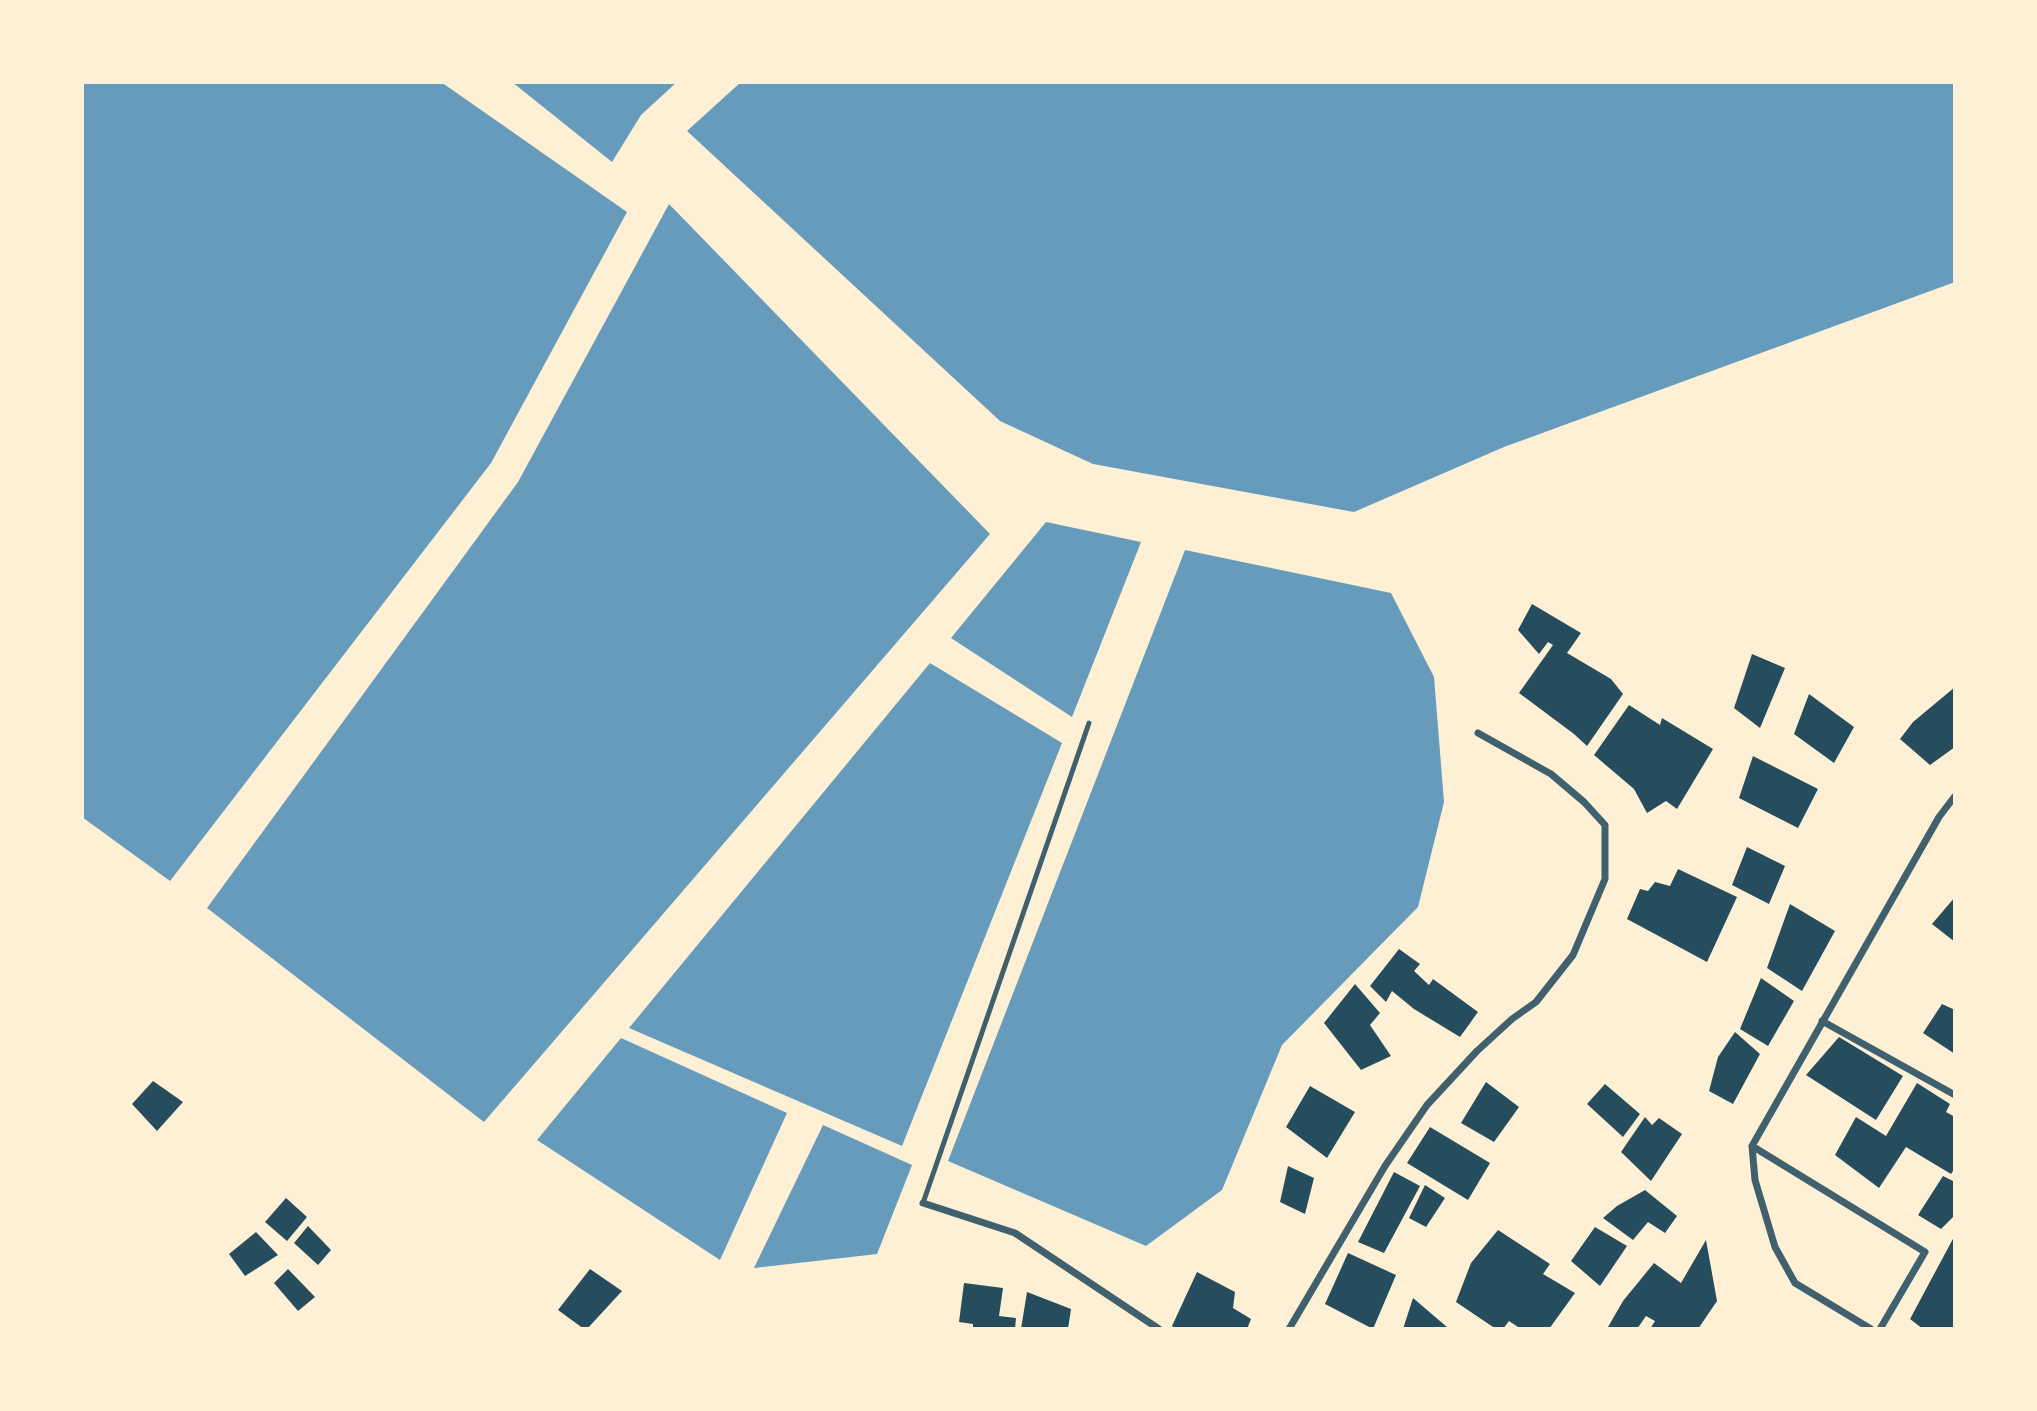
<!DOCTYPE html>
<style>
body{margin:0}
#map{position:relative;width:2037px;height:1411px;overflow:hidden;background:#fdf0d5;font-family:"Work Sans",sans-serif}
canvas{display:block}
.frame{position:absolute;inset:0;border:84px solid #fdf0d5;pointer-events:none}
</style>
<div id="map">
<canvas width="2037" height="1411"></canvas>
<div class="frame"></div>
</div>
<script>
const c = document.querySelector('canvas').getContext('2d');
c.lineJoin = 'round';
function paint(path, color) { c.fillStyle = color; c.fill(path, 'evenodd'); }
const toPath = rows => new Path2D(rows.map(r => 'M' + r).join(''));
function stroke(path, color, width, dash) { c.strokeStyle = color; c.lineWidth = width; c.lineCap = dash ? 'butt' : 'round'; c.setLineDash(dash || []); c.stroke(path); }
paint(toPath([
 [82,82,441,82,627,212,491,463,170,881,82,817],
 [512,82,677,82,641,115,612,162],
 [741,82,1955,82,1955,282,1504,447,1354,512,1093,464,1000,421,687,131],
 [669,204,990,534,484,1122,207,908,518,482],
 [1046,522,1141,542,1072,717,951,638],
 [1185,550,1391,593,1434,677,1444,802,1418,907,1282,1045,1222,1190,1146,1246,948,1161],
 [930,663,1062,743,902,1146,629,1028],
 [621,1038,787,1113,720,1260,537,1140],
 [823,1125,912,1165,877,1254,754,1268]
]), '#669bbc');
paint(toPath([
 [1532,604,1581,633,1567,653,1611,679,1623,694,1587,746,1574,734,1519,693,1553,645,1548,642,1539,654,1518,630],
 [1752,654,1785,668,1760,728,1734,708],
 [1955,687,1955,747,1930,765,1900,739,1913,722],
 [1809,694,1854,727,1834,763,1794,734],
 [1629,705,1660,725,1662,718,1713,749,1677,809,1666,801,1647,813,1634,789,1594,755],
 [1753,756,1818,789,1798,828,1739,798],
 [1747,847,1785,866,1769,904,1732,885],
 [1678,869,1737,897,1707,962,1627,919,1640,889,1648,891,1655,882,1670,886],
 [1955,897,1955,942,1932,924],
 [1790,904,1835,931,1802,991,1767,968],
 [1399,949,1420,964,1414,971,1429,985,1433,979,1478,1012,1460,1037,1414,1009,1392,991,1386,1002,1370,986],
 [1761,978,1794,1001,1768,1046,1740,1029],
 [1355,984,1380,1013,1370,1025,1391,1056,1361,1070,1324,1023],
 [1942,1004,1955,1010,1955,1054,1923,1033],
 [1735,1032,1760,1054,1733,1104,1709,1091,1718,1057],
 [1839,1037,1903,1076,1876,1120,1806,1075],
 [153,1081,183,1102,157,1131,132,1104],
 [1486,1082,1519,1107,1494,1142,1461,1123],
 [1917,1083,1950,1104,1946,1112,1955,1117,1955,1168,1951,1174,1906,1147,1879,1188,1835,1155,1856,1117,1886,1136],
 [1605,1084,1640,1114,1623,1137,1587,1104],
 [1310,1086,1355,1112,1327,1158,1286,1127],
 [1645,1117,1652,1125,1659,1118,1682,1134,1651,1181,1621,1152],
 [1430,1127,1490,1163,1468,1200,1407,1163],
 [1288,1166,1314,1178,1305,1214,1280,1202],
 [1394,1172,1420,1186,1384,1253,1358,1242],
 [1943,1176,1955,1182,1955,1218,1953,1217,1941,1229,1918,1215],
 [1425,1185,1445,1198,1426,1227,1409,1218],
 [1645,1190,1677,1216,1665,1233,1648,1222,1633,1240,1603,1218,1617,1206],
 [286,1198,307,1217,287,1241,265,1222],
 [308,1226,331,1250,318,1265,294,1243],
 [1595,1227,1627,1246,1600,1286,1571,1261],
 [1498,1230,1550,1264,1543,1274,1575,1293,1549,1329,1521,1329,1509,1321,1503,1329,1496,1329,1456,1302,1471,1263],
 [256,1232,278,1255,245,1276,229,1254],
 [1955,1235,1955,1329,1923,1329,1910,1319],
 [1706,1240,1717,1301,1698,1329,1650,1329,1655,1321,1646,1316,1637,1329,1610,1329,1608,1327,1623,1301,1654,1263,1681,1283],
 [1348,1253,1396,1275,1373,1329,1325,1304],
 [288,1269,315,1297,298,1311,274,1283],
 [590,1269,622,1291,587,1329,584,1329,558,1310],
 [1197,1272,1235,1292,1233,1308,1251,1319,1247,1329,1176,1329,1172,1326],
 [964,1283,1003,1288,999,1316,1016,1318,1015,1329,973,1329,973,1324,959,1322],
 [1027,1292,1071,1309,1068,1329,1021,1329],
 [1413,1298,1447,1327,1403,1329]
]), '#264d5e');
stroke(toPath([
 [923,1203,1089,723]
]), '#3f606c', 5);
stroke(toPath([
 [1822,1021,1955,1095],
 [1752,1146,1925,1252,1880,1329],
 [923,1203,1015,1233,1159,1329],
 [1289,1329,1385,1166,1427,1105,1477,1051,1512,1019,1536,1002,1573,955,1605,879,1605,825,1584,802,1551,774,1478,733],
 [1871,1329,1795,1283,1775,1247,1755,1180,1752,1146,1939,817,1955,796]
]), '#3f606c', 7);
</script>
